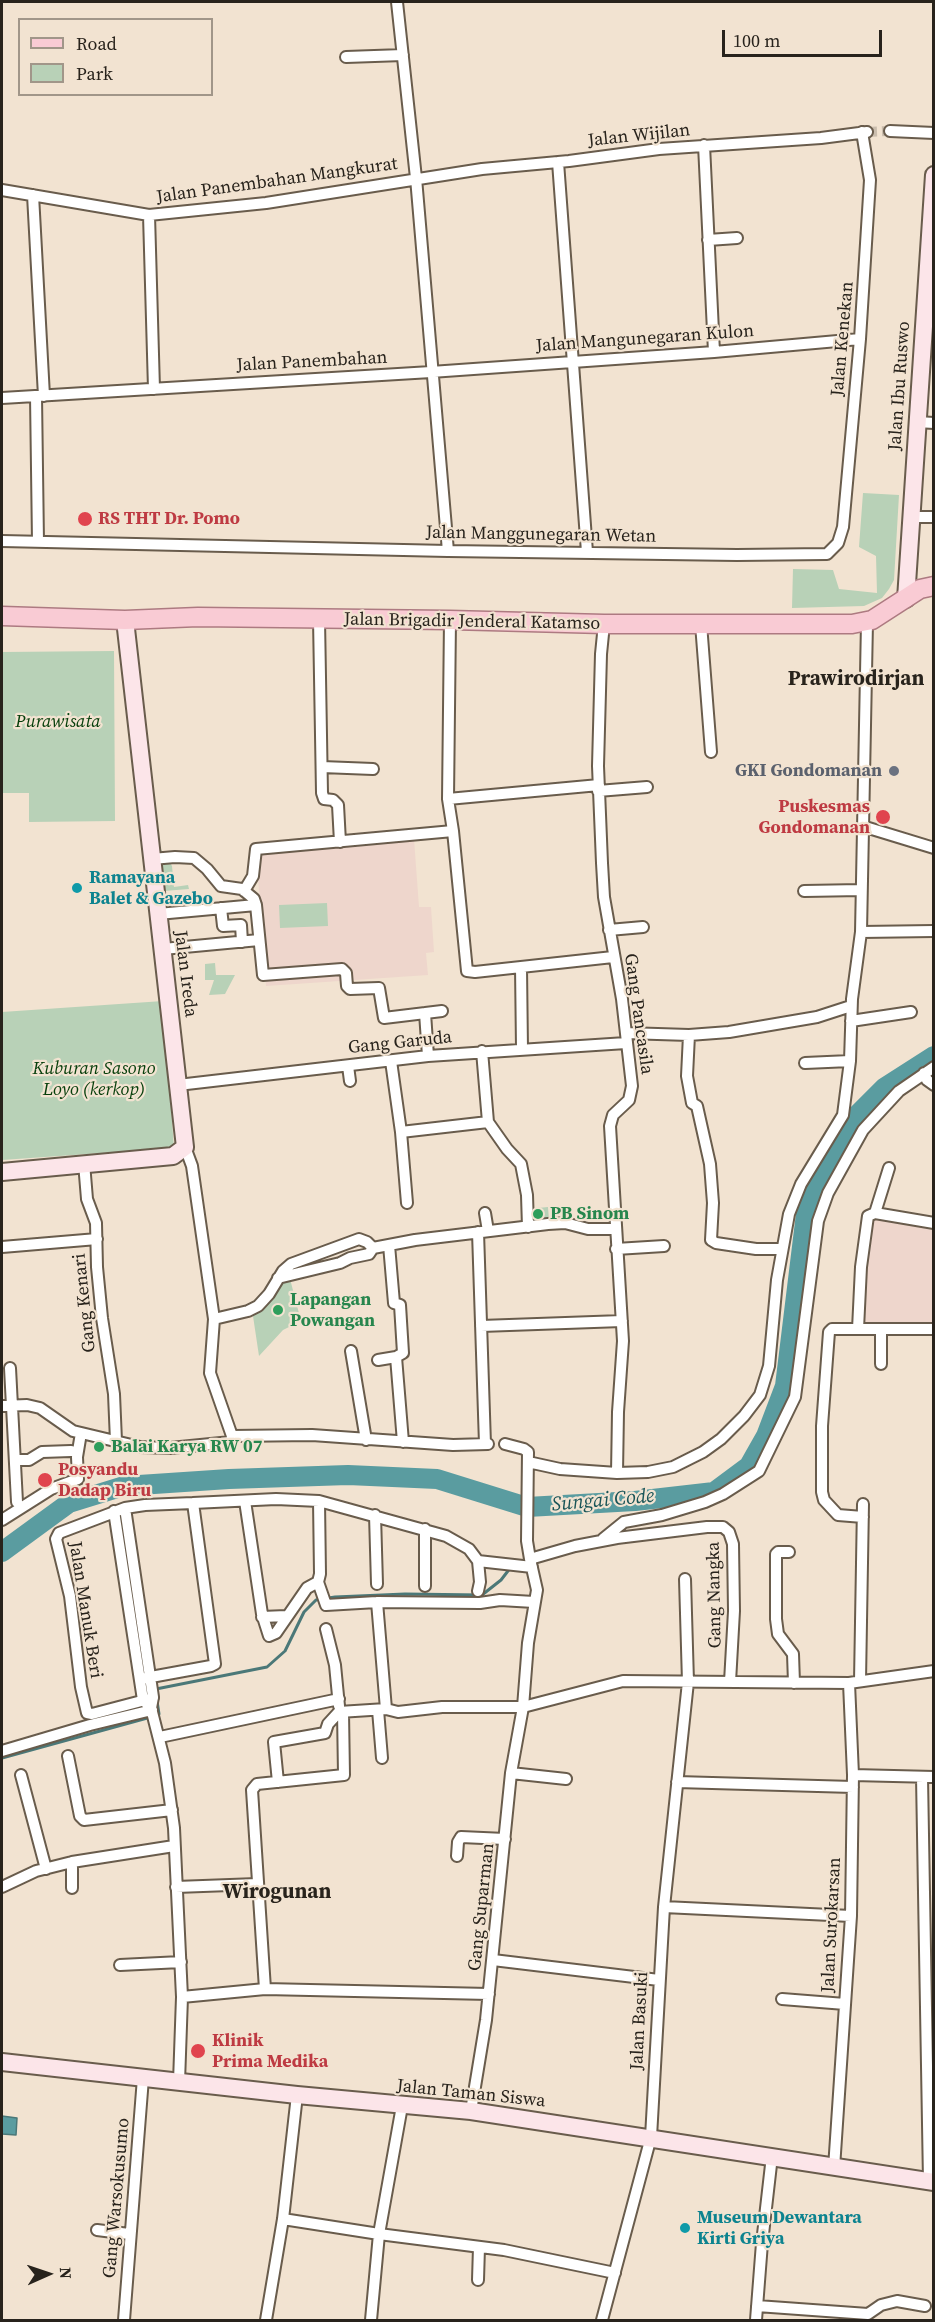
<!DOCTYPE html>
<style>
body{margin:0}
#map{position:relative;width:935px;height:2322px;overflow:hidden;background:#f2e3d1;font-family:"Source Serif 4",serif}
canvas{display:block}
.frame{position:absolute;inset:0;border:3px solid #28231c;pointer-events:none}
.legend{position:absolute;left:18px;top:18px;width:195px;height:78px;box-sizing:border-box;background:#f2e3d1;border:2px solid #a19689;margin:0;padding:8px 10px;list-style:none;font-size:18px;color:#28231c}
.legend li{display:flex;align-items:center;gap:12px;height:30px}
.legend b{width:30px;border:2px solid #a19689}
.north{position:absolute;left:18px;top:2244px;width:60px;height:60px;-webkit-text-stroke:4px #f2e3d1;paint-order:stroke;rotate:87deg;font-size:16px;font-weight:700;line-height:24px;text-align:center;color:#28231c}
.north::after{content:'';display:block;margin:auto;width:21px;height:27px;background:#28231c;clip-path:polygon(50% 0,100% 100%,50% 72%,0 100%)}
.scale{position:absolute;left:722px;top:30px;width:160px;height:27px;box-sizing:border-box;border:3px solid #28231c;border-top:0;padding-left:8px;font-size:18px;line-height:21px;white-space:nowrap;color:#28231c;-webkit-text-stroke:4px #f2e3d1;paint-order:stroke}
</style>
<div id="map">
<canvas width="935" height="2322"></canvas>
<div class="frame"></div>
<ul class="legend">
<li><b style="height:8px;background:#f9cbd4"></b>Road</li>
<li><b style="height:16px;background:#b8d1b7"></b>Park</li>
</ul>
<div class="north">N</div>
<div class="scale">100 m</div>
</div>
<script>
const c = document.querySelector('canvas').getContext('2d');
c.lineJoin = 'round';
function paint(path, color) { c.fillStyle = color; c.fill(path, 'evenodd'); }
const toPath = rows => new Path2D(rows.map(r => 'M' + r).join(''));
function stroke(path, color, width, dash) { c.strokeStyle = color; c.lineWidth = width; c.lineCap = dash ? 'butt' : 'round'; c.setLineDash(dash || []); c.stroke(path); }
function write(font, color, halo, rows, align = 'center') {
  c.font = font + ' "Source Serif 4",serif'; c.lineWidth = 4.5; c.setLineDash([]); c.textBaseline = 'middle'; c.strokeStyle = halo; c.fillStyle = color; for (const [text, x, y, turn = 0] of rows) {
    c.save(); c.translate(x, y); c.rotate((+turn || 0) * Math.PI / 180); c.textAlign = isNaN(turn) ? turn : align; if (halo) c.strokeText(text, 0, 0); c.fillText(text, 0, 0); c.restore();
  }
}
paint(toPath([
 [414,839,419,907,431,907,434,952,426,953,428,975,266,986,256,850],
 [869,1217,933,1226,933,1328,859,1328]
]), '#eed6cc');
paint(toPath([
 [863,493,899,495,894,580,889,589,882,598,864,606,792,608,793,569,833,570,839,589,877,593,876,556,859,547],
 [114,651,115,821,29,822,29,793,2,793,2,652],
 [158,845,172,866,174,887,188,885,189,889,164,891],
 [327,903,328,926,280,928,279,905],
 [215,963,216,975,235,975,225,994,209,995,214,980,205,980,205,964],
 [163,1001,174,1148,2,1160,2,1012],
 [548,1207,549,1220,528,1221,528,1209],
 [289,1275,301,1321,283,1330,259,1356,253,1316]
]), '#b8d1b7');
const water = toPath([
 [2,2116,17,2118,16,2135,2,2134,2,2116]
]);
paint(water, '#5a9ca0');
stroke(water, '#4b7878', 1.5);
stroke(toPath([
 [156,1689,267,1667,285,1651,304,1612,316,1600,335,1597,405,1594,482,1595,501,1580,511,1567],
 [157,1701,159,1714],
 [2,1758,151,1717]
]), '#4b7878', 3);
stroke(toPath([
 [2,1552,69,1503,124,1486,229,1479,348,1475,437,1479,527,1507,635,1501,714,1492,749,1466,766,1436,785,1386,806,1214,821,1175,856,1116,884,1088,934,1056]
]), '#5a9ca0', 20);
stroke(toPath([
 [867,132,890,131]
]), '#cabdad', 10, [10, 5]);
const street = toPath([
 [397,2,416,178,448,551],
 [346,57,403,55],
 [890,131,934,133],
 [704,145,714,352],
 [558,162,587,552],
 [2,190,149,215,266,203,482,169,569,161,659,149,821,138,867,132],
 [33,195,44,396],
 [149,215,154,389],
 [708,240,737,238],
 [36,396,38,542],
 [2,398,431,372,714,352,860,339],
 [917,422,934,423],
 [911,517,934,517],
 [2,541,448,551,737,555,827,554,838,543,843,527,860,339,870,180,862,132],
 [319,619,322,793,324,799,333,800,338,805,340,842],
 [604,624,601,654,598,766,602,863,604,897,622,999,632,1086,629,1100,613,1115,610,1126,623,1341,618,1412,617,1473],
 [701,624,711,752],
 [322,767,373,769],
 [598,791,647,787],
 [448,799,599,785],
 [862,826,934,848],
 [453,831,467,971,475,972,613,957],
 [152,859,175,857,194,858,207,869,221,886,242,889,254,899,256,905,263,975,342,969,346,973,347,986,350,989,379,988,384,1018,442,1011],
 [244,891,253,876,256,849,453,831,448,799,450,620],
 [804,891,861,890],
 [221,908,223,926,241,925,242,942],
 [158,914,256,905],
 [609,930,643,927],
 [861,932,934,931],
 [163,949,259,940],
 [521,967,522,1049],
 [425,1013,428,1056],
 [851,1021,911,1012],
 [626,1033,689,1035,729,1032,817,1017,851,1006],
 [689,1035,687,1076,692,1103,697,1106,710,1164,713,1203,711,1240,716,1243,756,1249,781,1249],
 [482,1051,488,1122,507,1149,521,1164,527,1195,528,1227],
 [391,1061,401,1132,407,1203],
 [805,1063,850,1061],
 [348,1066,350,1081],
 [924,1073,927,1080,934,1085],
 [178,1085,428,1056,626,1043],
 [401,1132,488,1122],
 [84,1163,87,1199,96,1223,97,1267,102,1318,114,1394,116,1441],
 [485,1213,488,1231],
 [875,1213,889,1168],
 [478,1232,485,1444],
 [2,1247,97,1239],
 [616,1249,664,1246],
 [278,1278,340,1263,350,1258,369,1254,373,1248,415,1240,548,1224,565,1223,588,1229,615,1229],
 [214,1319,248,1311,258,1306,269,1294,283,1271,291,1264,359,1239,367,1242,373,1248],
 [481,1326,622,1321],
 [858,1329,861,1267,868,1216,875,1213,934,1223],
 [881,1329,881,1364],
 [351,1351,366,1440],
 [396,1357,403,1442],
 [378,1360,396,1357,403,1353,400,1305,394,1303,389,1245],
 [10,1368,17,1502],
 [2,1406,27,1405,40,1408,73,1431,140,1447,170,1448,231,1442,232,1436,210,1373,214,1319,192,1166,185,1147],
 [232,1436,312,1435,453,1445,488,1444],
 [505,1444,524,1449,528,1452,527,1541,530,1559],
 [16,1460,29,1460,42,1452,71,1451],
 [528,1462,560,1469,617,1473,648,1472,673,1467,703,1452,721,1439,744,1416,760,1395,769,1366,777,1280,789,1214,801,1184,843,1115,850,1061,852,999,861,932,867,622],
 [245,1501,262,1614,269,1636,276,1633,307,1588,318,1582,320,1574,319,1501],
 [193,1503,276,1499,319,1501,446,1536,469,1549,478,1561,480,1582,478,1591],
 [125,1508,153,1697,151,1708,165,1763,174,1828,182,1997,179,2082],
 [114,1511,143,1700,148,1705],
 [375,1515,377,1584],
 [863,1517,838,1515,824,1500,822,1492,822,1426,829,1332,832,1329,934,1329],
 [2,1520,51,1489,78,1479,77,1457,81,1433],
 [425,1529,425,1586],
 [603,1539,624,1522,662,1515,705,1502,723,1494,759,1471,795,1397,818,1221,828,1193,863,1130,899,1091,934,1067],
 [789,1552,778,1552,776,1554,776,1619,778,1634,793,1654,794,1683],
 [478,1561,532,1567],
 [318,1582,326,1605,377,1602,480,1603,500,1600,534,1602],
 [377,1602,386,1709],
 [262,1617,286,1616],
 [326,1629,335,1665,339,1706],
 [140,1679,211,1666,215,1664,193,1503,145,1505,125,1508,59,1533,56,1539,70,1596,81,1687,87,1713,92,1714,153,1698],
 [860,1681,863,1504],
 [378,1710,382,1758],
 [339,1712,386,1709,398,1712,442,1707,523,1707,623,1681,849,1683,934,1671],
 [160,1737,339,1699],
 [2,1751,90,1725,152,1710],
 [68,1756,80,1816,84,1820,172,1810],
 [511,1773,566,1779],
 [21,1775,46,1869],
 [853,1775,934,1777],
 [922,1777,929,2181],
 [278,1782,274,1742,325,1733,328,1724,339,1712],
 [677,1782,853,1787],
 [457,1856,458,1842,461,1837,505,1839],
 [2,1887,36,1871,72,1862,174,1846],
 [176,1887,257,1884],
 [72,1888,72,1862],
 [664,1907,851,1916],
 [493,1960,659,1980],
 [120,1965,181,1962],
 [265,1989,252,1790,257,1784,344,1775,343,1712],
 [182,1997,265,1989,489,1994],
 [782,1999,845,2004],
 [471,2111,486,2020,511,1773,523,1707,528,1643,537,1590,530,1559,575,1546,617,1538,707,1527,723,1527,729,1532,733,1544,734,1611,730,1682],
 [834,2168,851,1916,853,1775,849,1683],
 [283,2219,379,2234,504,2250,615,2273],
 [97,2230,129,2234],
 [478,2280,479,2247],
 [757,2306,868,2314,881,2305,897,2301,925,2306],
 [124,2320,143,2078],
 [266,2320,283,2219,297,2095],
 [371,2320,379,2234,402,2106],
 [602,2320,651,2137,664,1907,688,1682,685,1579],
 [756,2320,762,2243,772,2156]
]);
const secondary = toPath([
 [906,599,934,175],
 [2,1172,173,1156,185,1147,125,620],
 [2,2062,297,2095,471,2111,934,2182]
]);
const primary = toPath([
 [2,616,125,620,198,617,450,620,604,624,852,624,872,620,920,589,934,586]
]);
stroke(street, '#695c4c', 14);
stroke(secondary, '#695c4c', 20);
stroke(primary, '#ad7a81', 21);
stroke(street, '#fff', 10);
stroke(secondary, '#fce5e9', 16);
stroke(primary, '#f9cbd4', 18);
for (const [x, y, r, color] of [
 [85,519,8,"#e0444e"],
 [894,771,6,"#6b7280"],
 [883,817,8,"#e0444e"],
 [77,888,6,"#0f9aa8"],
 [538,1214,6,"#2e9e5b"],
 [278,1310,6,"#2e9e5b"],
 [99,1447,6,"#2e9e5b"],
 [45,1480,8,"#e0444e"],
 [198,2051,8,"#e0444e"],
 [685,2228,6,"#0f9aa8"]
]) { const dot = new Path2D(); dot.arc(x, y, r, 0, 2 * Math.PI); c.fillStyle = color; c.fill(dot); stroke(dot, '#f2e3d1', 2); }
write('18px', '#28231c', '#f2e3d1', [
 ["Jalan Wijilan",639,136,-6],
 ["Jalan Panembahan Mangkurat",277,181,-8],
 ["Jalan Mangunegaran Kulon",645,339,-4],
 ["Jalan Kenekan",843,339,-85],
 ["Jalan Panembahan",312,362,-3],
 ["Jalan Ibu Ruswo",900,386,-86],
 ["Jalan Manggunegaran Wetan",541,535,1],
 ["Jalan Brigadir Jenderal Katamso",472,622,1],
 ["Jalan Ireda",185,974,83],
 ["Gang Pancasila",638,1014,82],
 ["Gang Garuda",400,1043,-6],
 ["Gang Kenari",85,1303,-96],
 ["Gang Nangka",715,1595,-91],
 ["Jalan Manuk Beri",85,1610,81],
 ["Gang Suparman",482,1907,-84],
 ["Jalan Surokarsan",832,1925,-87],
 ["Jalan Basuki",640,2021,-87],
 ["Jalan Taman Siswa",471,2094,6],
 ["Gang Warsokusumo",117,2198,-85]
]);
write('bold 18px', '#be3a42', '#f2e3d1', [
 ["RS THT Dr. Pomo",98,519],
 ["Puskesmas",870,807,"right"],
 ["Gondomanan",870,828,"right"],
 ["Posyandu",58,1470],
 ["Dadap Biru",58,1491],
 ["Klinik",212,2041],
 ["Prima Medika",212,2062]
], 'left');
write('italic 18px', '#053e0a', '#f2e3d1', [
 ["Purawisata",58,722],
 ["Kuburan Sasono",94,1069],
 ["Loyo (kerkop)",94,1090]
]);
write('bold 18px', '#5b616d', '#f2e3d1', [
 ["GKI Gondomanan",882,771]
], 'right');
write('bold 18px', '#0d838f', '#f2e3d1', [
 ["Ramayana",89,878],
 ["Balet & Gazebo",89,899],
 ["Museum Dewantara",697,2218],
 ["Kirti Griya",697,2239]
], 'left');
write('bold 18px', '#27864d', '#f2e3d1', [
 ["PB Sinom",550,1214],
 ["Lapangan",290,1300],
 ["Powangan",290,1321],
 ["Balai Karya RW 07",111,1447]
], 'left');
write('italic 20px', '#195457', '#f2e3d1', [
 ["Sungai Code",603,1501,-5]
]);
write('bold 21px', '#28231c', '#f2e3d1', [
 ["Prawirodirjan",856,680],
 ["Wirogunan",277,1893]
]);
</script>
